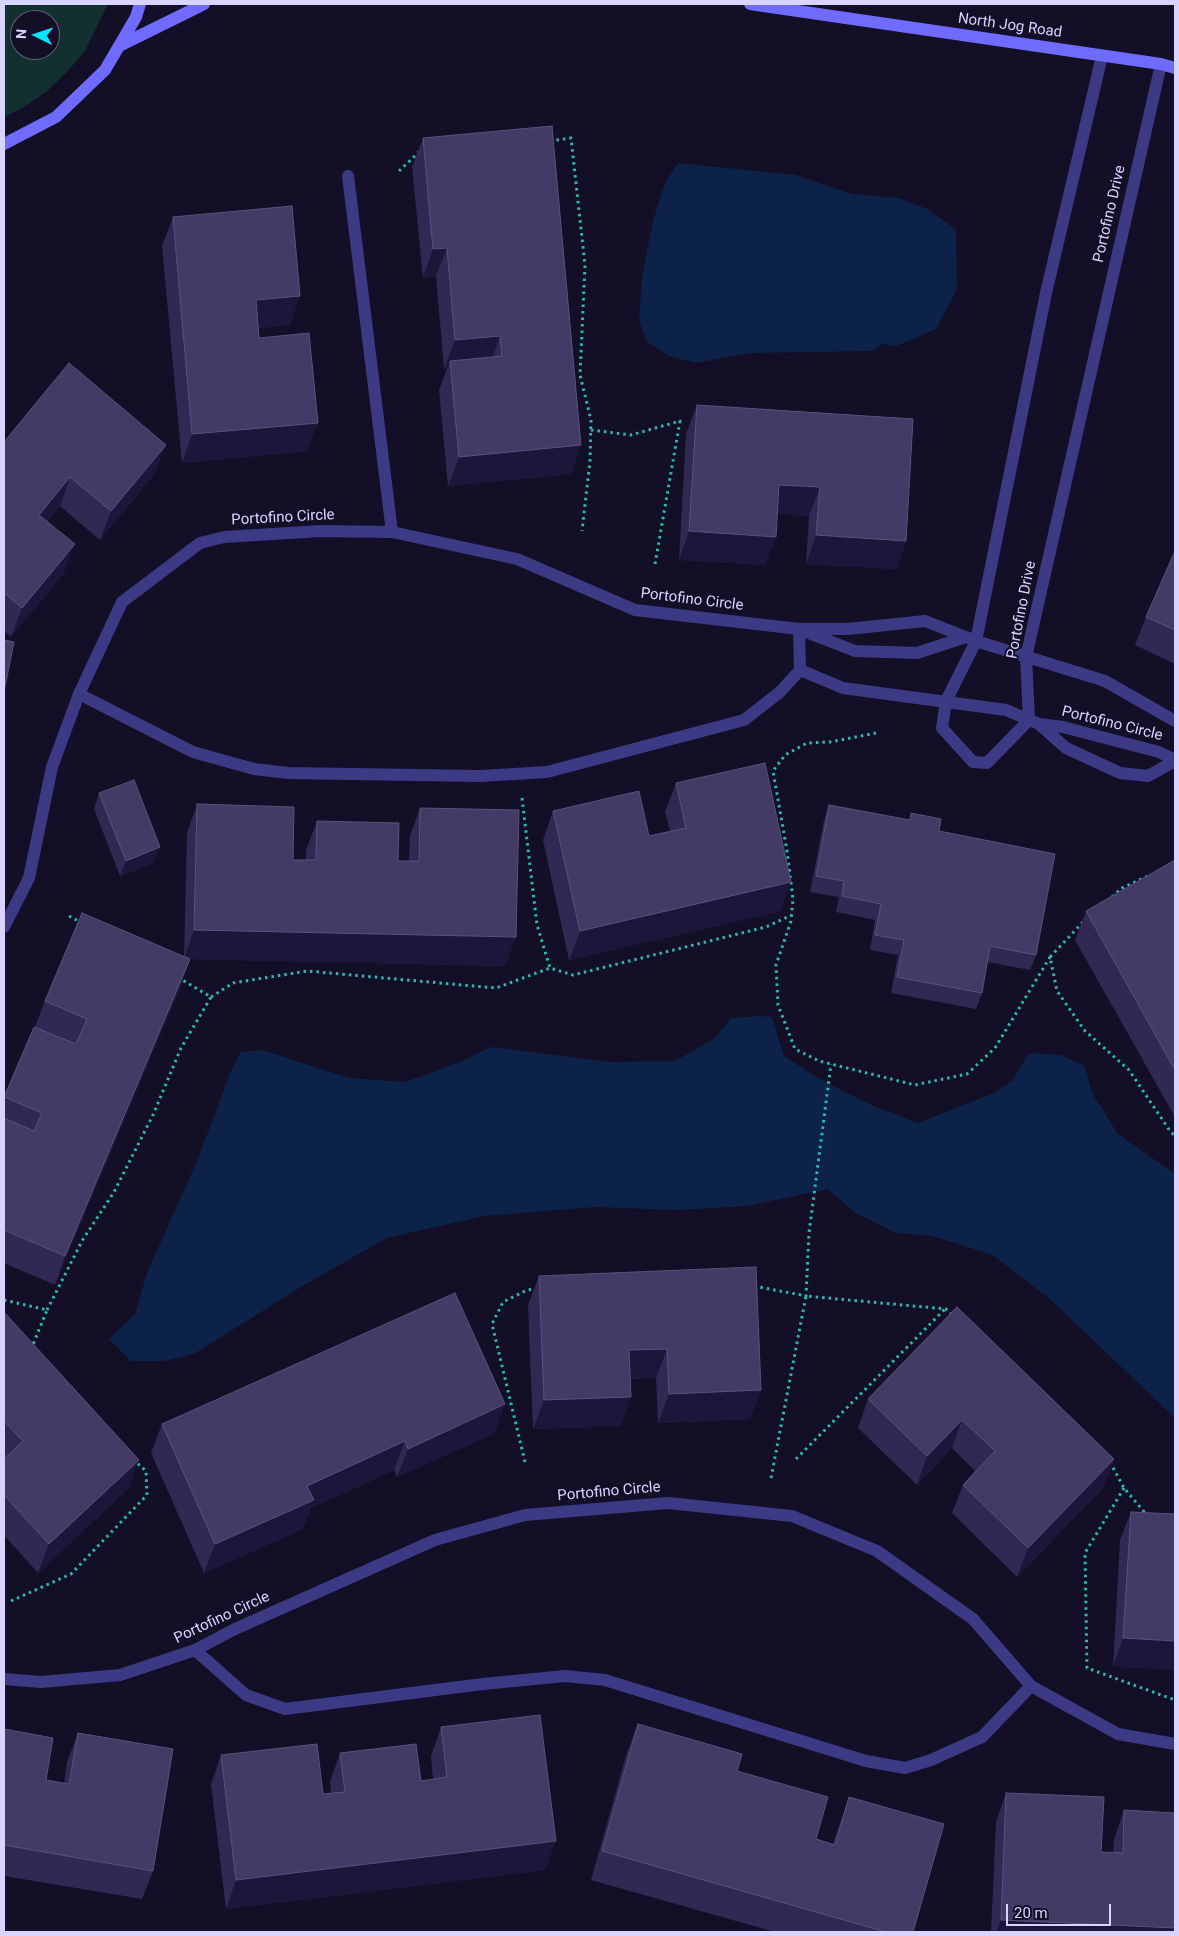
<!DOCTYPE html>
<style>
body{margin:0}
#map{position:relative;width:1179px;height:1936px;overflow:hidden;background:#130f26;font-family:Roboto,sans-serif}
canvas{display:block}
.frame{position:absolute;inset:0;border:5px solid #d9d4ff;pointer-events:none}
.north{position:absolute;left:10px;top:10px;width:50px;height:50px;box-sizing:border-box;background:#130f26;border:1px solid #625e7d;border-radius:50%;rotate:274deg;font-size:14px;font-weight:700;line-height:20px;text-align:center;color:#d9d4ff}
.north::after{content:'';display:block;margin:auto;width:18px;height:22px;background:#00e5ff;clip-path:polygon(50% 0,100% 100%,50% 72%,0 100%)}
.scale{position:absolute;left:1006px;top:1904px;width:105px;height:22px;box-sizing:border-box;border:2px solid #d9d4ff;border-top:0;padding-left:6px;font-size:15px;line-height:18px;white-space:nowrap;color:#d9d4ff;-webkit-text-stroke:4px #130f26;paint-order:stroke}
</style>
<div id="map">
<canvas width="1179" height="1936"></canvas>
<div class="frame"></div>
<div class="north">N</div>
<div class="scale">20 m</div>
</div>
<script>
const c = document.querySelector('canvas').getContext('2d');
c.lineJoin = 'round';
function paint(path, color) { c.fillStyle = color; c.fill(path, 'evenodd'); }
const toPath = rows => new Path2D(rows.map(r => 'M' + r).join(''));
function stroke(path, color, width, dash) { c.strokeStyle = color; c.lineWidth = width; c.lineCap = dash ? 'butt' : 'round'; c.setLineDash(dash || []); c.stroke(path); }
function write(font, color, halo, rows, align = 'center') {
  c.font = font + ' Roboto,sans-serif'; c.lineWidth = 4; c.setLineDash([]); c.textBaseline = 'middle'; c.strokeStyle = halo; c.fillStyle = color; for (const [text, x, y, turn = 0] of rows) {
    c.save(); c.translate(x, y); c.rotate((+turn || 0) * Math.PI / 180); c.textAlign = isNaN(turn) ? turn : align; if (halo) c.strokeText(text, 0, 0); c.fillText(text, 0, 0); c.restore();
  }
}
paint(toPath([
 [4,4,108,4,85,51,67,72,47,91,24,107,4,117],
 [20,20,50,20,50,50,20,50]
]), '#12302f');
paint(toPath([
 [678,163,796,175,852,194,899,198,927,209,956,229,957,289,936,329,896,346,882,344,872,351,750,353,696,363,669,356,647,342,639,321,642,276,653,221,665,183],
 [758,1016,772,1017,784,1056,825,1082,876,1107,918,1123,994,1093,1012,1081,1029,1053,1061,1055,1085,1066,1092,1093,1118,1134,1175,1174,1175,1418,1052,1301,993,1255,932,1236,896,1233,854,1212,828,1189,747,1206,678,1210,595,1207,484,1216,387,1238,304,1285,194,1354,164,1361,131,1361,109,1339,135,1314,147,1273,197,1161,231,1071,241,1052,262,1050,349,1078,405,1082,460,1062,491,1047,609,1062,675,1061,715,1038,731,1018]
]), '#0c2248');
stroke(toPath([
 [550,141,571,138,585,265,580,375,591,420,590,461,582,531],
 [399,171,419,152],
 [591,430,631,435,680,421,655,564],
 [876,733,830,742,807,743,785,755,773,771,787,851,793,899,791,921,776,965,778,1005,795,1049,819,1061,915,1085,967,1074,995,1048,1050,957],
 [522,798,537,925,550,968,573,975,766,927,792,915],
 [1112,897,1122,888,1148,876],
 [69,916,82,923],
 [1083,922,1050,957,1057,991,1085,1031,1129,1070,1170,1131,1175,1136],
 [211,997,233,983,307,971,496,988,550,968],
 [754,1286,806,1296,809,1233,831,1064],
 [4,1300,47,1310,32,1347],
 [47,1310,82,1241,114,1192,153,1115,181,1048,211,997,179,978],
 [796,1459,945,1309],
 [525,1462,492,1324,503,1302,527,1290,536,1289],
 [1110,1462,1124,1488,1146,1514],
 [771,1478,806,1296,946,1309,952,1315],
 [1124,1488,1085,1553,1087,1668,1175,1700],
 [11,1601,71,1574,147,1495,146,1471,136,1462]
]), '#2fb8b0', 3, [2.5, 4]);
stroke(toPath([
 [348,176,392,532],
 [79,694,193,752,254,769,288,773,481,776,547,772,744,720,780,692,800,670,799,629],
 [195,1650,246,1695,285,1709,483,1684,565,1676,605,1680,866,1761,905,1768,931,1760,982,1737,1031,1686]
]), '#3d3a85', 12);
stroke(toPath([
 [1102,56,1046,293,976,641,946,701,942,728,973,762,987,763,1029,720,1026,657,1161,64],
 [806,632,855,651,917,653,966,637],
 [800,670,843,688,1006,710,1039,724,1066,748,1120,773,1148,776,1175,761],
 [1039,724,1063,727,1159,752,1175,760],
 [4,927,29,878,52,767,79,694,122,602,200,543,224,537,321,531,392,532,517,559,635,610,799,629,848,629,925,621,976,641,1105,681,1175,721],
 [4,1679,41,1682,120,1675,195,1650,235,1629,435,1540,525,1515,668,1503,792,1516,877,1551,973,1619,1031,1686,1118,1734,1175,1744]
]), '#3d3a85', 12);
stroke(toPath([
 [750,4,1161,64,1175,68],
 [119,46,204,4],
 [4,144,56,117,105,70,136,17,140,4]
]), '#6f6bff', 12);
paint(toPath([
 [423,138,581,445,571,474,448,486,439,390,447,369,444,369,436,276,423,278,412,167],
 [173,217,290,325,258,328,259,338,307,451,182,463,162,246],
 [697,405,906,541,896,569,806,564,809,516,777,514,765,565,679,560,686,434],
 [4,442,155,473,100,540,60,506,47,521,64,573,11,637,4,631],
 [1175,551,1175,664,1135,645,1146,617],
 [676,783,781,911,569,960,543,840,553,811,649,836,670,831,665,812],
 [99,793,154,863,120,876,94,809],
 [197,804,293,860,306,860,306,850,317,821,398,861,409,861,410,836,420,808,505,966,190,959,180,988,55,1285,4,1263,4,1097,34,1027,35,1027,45,1001,184,957,187,833],
 [829,805,909,820,911,813,939,831,1036,955,1030,970,987,962,982,993,976,1009,891,993,898,955,870,950,875,920,836,912,839,897,810,892,824,820],
 [1175,860,1175,1117,1075,940,1086,911],
 [539,1276,761,1390,750,1419,658,1423,656,1378,630,1379,621,1426,533,1429,528,1305],
 [957,1307,1114,1459,1103,1488,1017,1577,952,1513,963,1485,975,1471,952,1448,917,1485,858,1428,868,1399],
 [4,1312,129,1488,38,1573,4,1535],
 [162,1424,495,1433,397,1477,394,1470,311,1508,303,1529,204,1573,151,1453],
 [1131,1512,1175,1514,1113,1667,1120,1540],
 [638,1724,737,1771,816,1839,833,1844,839,1826,849,1797,913,1932,775,1932,591,1880,627,1752],
 [441,1727,545,1870,226,1909,211,1784,221,1755,323,1794,331,1793,330,1782,340,1753,421,1781,433,1779,431,1756],
 [4,1729,46,1780,64,1783,67,1762,78,1733,153,1871,142,1899,4,1876],
 [1006,1793,1101,1852,1113,1852,1114,1839,1124,1810,1175,1932,991,1932,996,1822]
]), '#312854');
paint(toPath([
 [447,248,436,276,423,278,433,249],
 [300,296,290,325,246,329,256,300],
 [500,336,490,365,450,361,447,369,444,369,455,340],
 [318,423,307,451,182,463,192,434],
 [166,445,155,473,100,540,111,511],
 [581,445,571,474,448,486,459,457],
 [70,477,60,506,28,543,39,515],
 [779,485,820,487,809,516,769,514],
 [689,531,776,537,765,565,679,560],
 [816,535,906,541,896,569,806,564],
 [75,544,64,573,11,637,22,608],
 [160,847,154,863,120,876,126,861],
 [791,882,781,911,569,960,580,931],
 [194,930,516,937,505,966,184,959],
 [190,959,180,988,55,1285,65,1256],
 [667,1349,656,1378,619,1379,629,1350],
 [761,1390,750,1419,658,1423,669,1394],
 [631,1397,621,1426,533,1429,544,1400],
 [505,1404,495,1433,397,1477,408,1449],
 [962,1420,952,1448,917,1485,927,1456],
 [405,1441,394,1470,311,1508,303,1529,204,1573,215,1544,307,1486],
 [1114,1459,1103,1488,1017,1577,1028,1548],
 [139,1460,129,1488,38,1573,49,1544],
 [1123,1638,1175,1641,1175,1670,1113,1667],
 [556,1841,545,1870,226,1909,236,1880],
 [1001,1920,1175,1928,1175,1932,996,1932]
]), '#1d163a');
const building = toPath([
 [552,126,581,445,459,457,450,361,502,356,500,336,455,340,447,248,433,249,423,138,552,126],
 [292,206,300,296,256,300,259,338,309,333,318,423,192,434,173,217,292,206],
 [69,363,166,445,111,511,70,477,39,515,75,544,22,608,4,593,4,442,69,363],
 [697,405,913,419,906,541,816,535,820,487,779,485,776,537,689,531,697,405],
 [1175,551,1175,630,1146,617,1175,551],
 [4,640,14,642,4,692,4,640],
 [765,763,791,882,580,931,553,811,639,791,649,836,686,828,676,783,765,763],
 [134,780,160,847,126,861,99,793,134,780],
 [197,804,294,807,293,860,316,860,317,821,399,823,398,861,419,861,420,808,519,810,516,937,194,930,197,804],
 [829,805,910,820,911,813,941,819,939,831,1055,854,1036,955,990,946,982,993,897,977,904,940,875,935,881,904,842,896,844,881,816,876,829,805],
 [1175,860,1175,1070,1086,911,1175,860],
 [82,913,190,959,65,1256,4,1230,4,1118,34,1131,42,1113,4,1097,34,1027,76,1044,87,1019,45,1001,82,913],
 [756,1267,761,1390,669,1394,667,1349,629,1350,631,1397,544,1400,539,1276,756,1267],
 [455,1293,505,1404,408,1449,405,1441,307,1486,314,1500,215,1544,162,1424,455,1293],
 [957,1307,1114,1459,1028,1548,963,1485,995,1451,962,1420,927,1456,868,1399,957,1307],
 [4,1312,139,1460,49,1544,4,1495,4,1459,23,1441,4,1421,4,1312],
 [1131,1512,1175,1514,1175,1641,1123,1638,1131,1512],
 [540,1715,556,1841,236,1880,221,1755,317,1744,323,1794,345,1792,340,1753,416,1744,421,1781,447,1777,441,1727,540,1715],
 [638,1724,742,1754,737,1771,828,1797,816,1839,835,1845,849,1797,944,1824,913,1932,886,1932,602,1851,638,1724],
 [4,1729,53,1738,46,1780,69,1784,78,1733,173,1749,153,1871,4,1845,4,1729],
 [1006,1793,1104,1797,1101,1852,1123,1853,1124,1810,1175,1813,1175,1928,1001,1920,1006,1793]
]);
paint(building, '#433a66');
stroke(building, '#5a527e', 1);
write('15px', '#d9d4ff', '#130f26', [
 ["North Jog Road",1010,26,8],
 ["Portofino Drive",1110,214,-77],
 ["Portofino Circle",283,518,-3],
 ["Portofino Circle",692,600,7],
 ["Portofino Drive",1022,610,-79],
 ["Portofino Circle",1112,724,14],
 ["Portofino Circle",609,1492,-5],
 ["Portofino Circle",222,1618,-25]
]);
</script>
